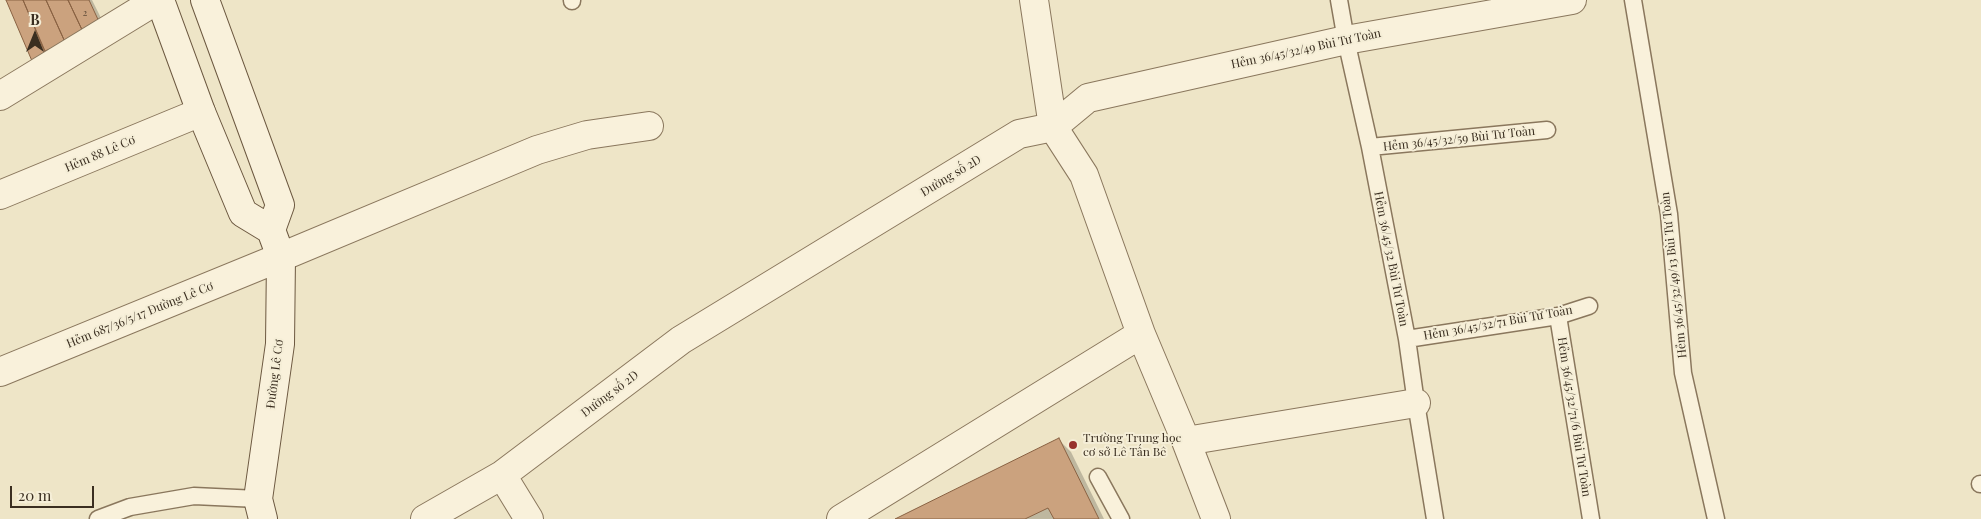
<!DOCTYPE html>
<meta charset="utf-8">
<style>
body{margin:0}
#map{position:relative;width:1981px;height:519px;overflow:hidden;background:#eee5c7;font-family:"Playfair Display",serif}
canvas{display:block}
.north{position:absolute;left:10px;top:10px;width:50px;height:50px;-webkit-text-stroke:4px #f5eed7;paint-order:stroke;rotate:0deg;font-size:14px;font-weight:700;line-height:20px;text-align:center;color:#3a2e20}
.north::after{content:'';display:block;margin:auto;width:18px;height:22px;background:#3a2e20;clip-path:polygon(50% 0,100% 100%,50% 72%,0 100%)}
.scale{position:absolute;left:10px;top:486px;width:84px;height:22px;box-sizing:border-box;border:2px solid #3a2e20;border-top:0;padding-left:6px;font-size:15px;line-height:18px;white-space:nowrap;color:#3a2e20;-webkit-text-stroke:4px #f5eed7;paint-order:stroke}
</style>
<div id="map">
<canvas width="1981" height="519"></canvas>
<div class="north">B</div>
<div class="scale">20 m</div>
</div>
<script>
const c = document.querySelector('canvas').getContext('2d');
c.lineJoin = 'round';
function paint(path, color) { c.fillStyle = color; c.fill(path, 'evenodd'); }
const toPath = rows => new Path2D(rows.map(r => 'M' + r).join(''));
function stroke(path, color, width, dash) { c.strokeStyle = color; c.lineWidth = width; c.lineCap = dash ? 'butt' : 'round'; c.setLineDash(dash || []); c.stroke(path); }
function write(font, color, halo, rows, align = 'center') {
  c.font = font + ' "Playfair Display",serif'; c.lineWidth = 4; c.setLineDash([]); c.textBaseline = 'middle'; c.strokeStyle = halo; c.fillStyle = color; for (const [text, x, y, turn = 0] of rows) {
    c.save(); c.translate(x, y); c.rotate((+turn || 0) * Math.PI / 180); c.textAlign = isNaN(turn) ? turn : align; if (halo) c.strokeText(text, 0, 0); c.fillText(text, 0, 0); c.restore();
  }
}
paint(toPath([
 [8,0,92,0,109,34,42,69],
 [1059,440,1071,452,1104,519,898,519]
]), '#0003');
const building = toPath([
 [6,0,23,0,46,55,32,61,6,0],
 [23,0,46,0,65,42,45,51,23,0],
 [46,0,68,0,84,34,65,42,46,0],
 [68,0,89,0,101,26,84,34,68,0],
 [1059,438,1099,519,1054,519,1048,508,1025,519,895,519,1059,438]
]);
paint(building, '#cba27e');
stroke(building, '#896243', 1);
const lane = toPath([
 [1339,0,1346,40,1370,147,1407,339,1416,403,1435,519],
 [1633,0,1669,214,1683,373,1716,519],
 [572,1,572,0],
 [1370,147,1547,130],
 [1558,316,1591,519],
 [1407,339,1558,316,1589,306],
 [1098,477,1121,519],
 [1980,484,1981,484],
 [98,519,130,507,194,496,258,499]
]);
const street = toPath([
 [1034,0,1053,127,1084,175,1141,334,1186,441,1216,519],
 [0,96,157,0],
 [0,195,201,112],
 [0,372,281,257,537,150,587,135,649,126],
 [1186,441,1416,403],
 [502,475,529,519],
 [425,519,502,475,681,340,1019,134,1053,127,1088,98,1346,40,1572,0],
 [841,519,1141,334]
]);
const secondary = toPath([
 [160,0,201,112,243,213,271,230,281,257,280,344,258,499,263,519],
 [205,0,280,205,271,230]
]);
stroke(lane, '#8a775d', 19);
stroke(street, '#8a775d', 30);
stroke(secondary, '#6c5840', 30);
stroke(lane, '#f9f1db', 16);
stroke(street, '#f9f1db', 28);
stroke(secondary, '#f9f1db', 28);
for (const [x, y, r, color] of [
 [1073,445,5,"#98322d"]
]) { const dot = new Path2D(); dot.arc(x, y, r, 0, 2 * Math.PI); c.fillStyle = color; c.fill(dot); stroke(dot, '#f5eed7', 2); }
write('10px', '#5e4b38', null, [
 ["2",85,13]
]);
write('12px', '#3a2e20', '#f5eed7', [
 ["Hẻm 36/45/32/49 Bùi Tư Toàn",1306,49,-12],
 ["Hẻm 36/45/32/59 Bùi Tư Toàn",1459,139,-6],
 ["Hẻm 88 Lê Cơ",100,154,-23],
 ["Đường số 2D",951,176,-31],
 ["Hẻm 36/45/32 Bùi Tư Toàn",1391,259,79],
 ["Hẻm 36/45/32/49/13 Bùi Tư Toàn",1674,275,-96],
 ["Hẻm 687/36/5/17 Đường Lê Cơ",140,315,-22],
 ["Hẻm 36/45/32/71 Bùi Tư Toàn",1498,323,-10],
 ["Đường Lê Cơ",275,374,-83],
 ["Đường số 2D",610,394,-37],
 ["Hẻm 36/45/32/71/6 Bùi Tư Toàn",1574,417,81]
]);
write('12px', '#3a2e20', '#f5eed7', [
 ["Trường Trung học",1083,438],
 ["cơ sở Lê Tấn Bê",1083,452]
], 'left');
</script>
